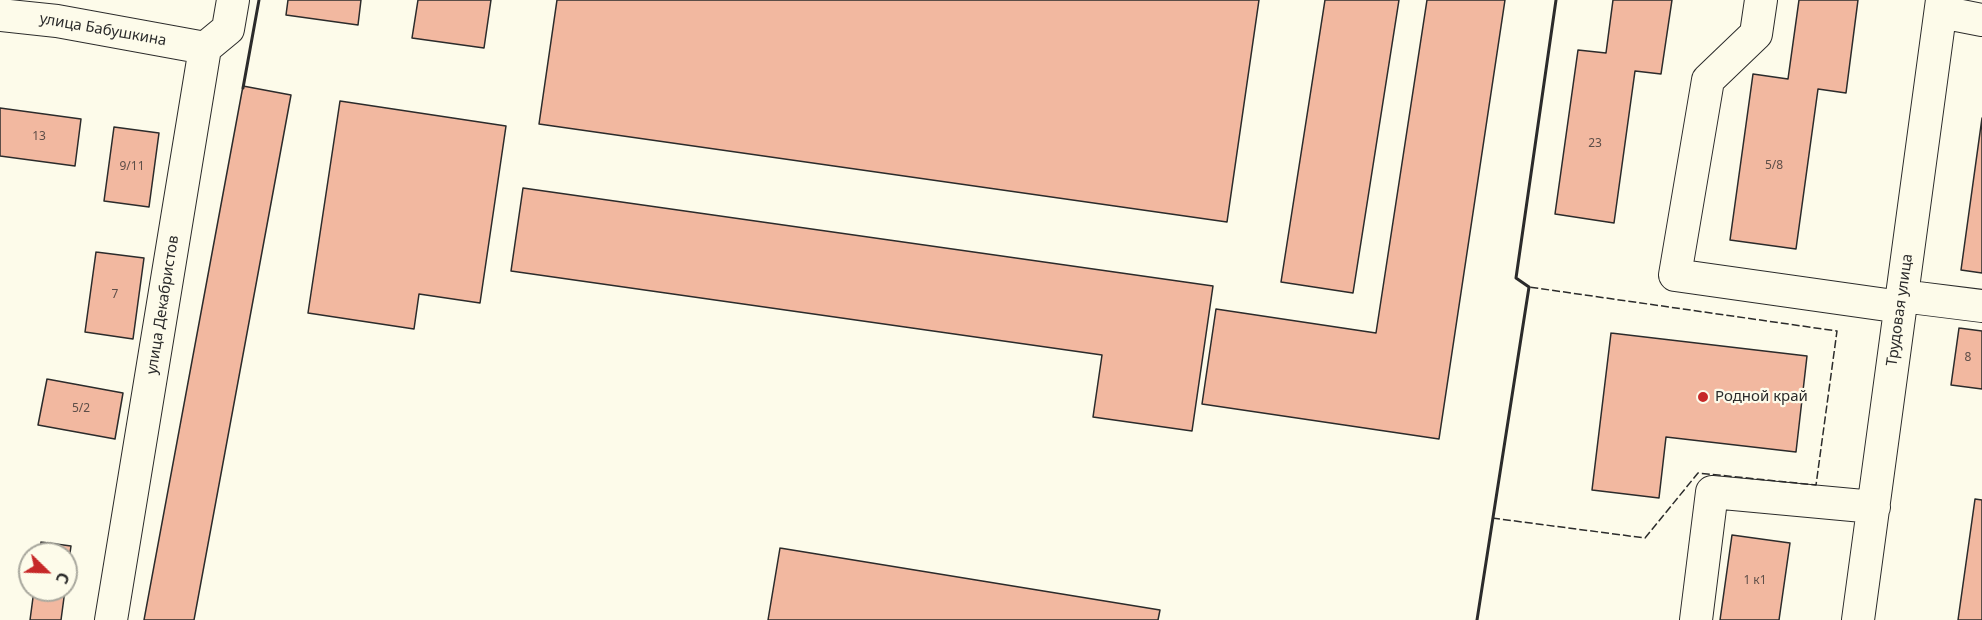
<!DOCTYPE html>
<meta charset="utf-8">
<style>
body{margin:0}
#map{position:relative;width:1982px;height:620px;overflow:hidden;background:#fdfbea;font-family:"Noto Sans",sans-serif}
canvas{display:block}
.north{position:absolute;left:18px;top:542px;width:60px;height:60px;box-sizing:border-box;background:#fdfbea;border:2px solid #a9a89e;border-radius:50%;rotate:113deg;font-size:16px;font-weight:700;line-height:24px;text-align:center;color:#2b2b2b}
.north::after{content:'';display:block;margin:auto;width:21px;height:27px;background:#c62828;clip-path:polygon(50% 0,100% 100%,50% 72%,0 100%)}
</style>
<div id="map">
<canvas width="1982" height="620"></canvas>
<div class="north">С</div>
</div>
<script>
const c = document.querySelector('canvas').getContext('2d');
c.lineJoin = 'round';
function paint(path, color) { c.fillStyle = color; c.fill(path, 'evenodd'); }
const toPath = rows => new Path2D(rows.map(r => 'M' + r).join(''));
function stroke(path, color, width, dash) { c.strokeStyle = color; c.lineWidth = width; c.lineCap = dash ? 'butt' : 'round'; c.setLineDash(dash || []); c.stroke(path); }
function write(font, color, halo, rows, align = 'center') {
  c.font = font + ' "Noto Sans",sans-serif'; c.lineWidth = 4.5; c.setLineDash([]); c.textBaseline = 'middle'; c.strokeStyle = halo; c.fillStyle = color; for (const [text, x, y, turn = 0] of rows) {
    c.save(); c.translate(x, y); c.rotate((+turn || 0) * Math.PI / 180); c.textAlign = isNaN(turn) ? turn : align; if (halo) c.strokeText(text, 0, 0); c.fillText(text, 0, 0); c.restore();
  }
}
const building = toPath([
 [288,0,361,0,358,25,286,15,288,0],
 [418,0,491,0,484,48,412,38,418,0],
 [557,0,1259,0,1227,222,539,124,557,0],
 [1325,0,1399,0,1353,293,1281,282,1325,0],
 [1427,0,1505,0,1439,439,1202,404,1216,309,1376,333,1427,0],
 [1613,0,1672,0,1661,74,1635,71,1614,223,1555,214,1578,50,1606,53,1613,0],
 [1799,0,1858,0,1846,93,1818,89,1796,249,1730,240,1753,74,1788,79,1799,0],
 [243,86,291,95,194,620,144,620,243,86],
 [340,101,506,126,480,303,419,294,414,329,308,313,340,101],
 [0,108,81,119,75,166,0,156,0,108],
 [1982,118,1982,273,1961,270,1982,118],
 [114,127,159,133,149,207,104,201,114,127],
 [523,188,1213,286,1192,431,1093,417,1102,355,511,271,523,188],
 [96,252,144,258,133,339,85,332,96,252],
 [1959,328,1982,331,1982,389,1951,385,1959,328],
 [1611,333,1807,356,1796,452,1666,437,1659,498,1592,490,1611,333],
 [47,379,123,393,115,439,38,425,47,379],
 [1975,499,1982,500,1982,620,1958,620,1975,499],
 [1732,535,1790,543,1779,620,1720,620,1732,535],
 [41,542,71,546,66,581,66,554,39,554,41,542],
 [780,548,1160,610,1158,620,768,620,780,548],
 [34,590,65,590,61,620,30,620,34,590]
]);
paint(building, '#f2b8a0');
stroke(building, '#2b2b2b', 1.5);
const minor = toPath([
 [1761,0,1756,34,1708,80,1675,275,1901,307],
 [1941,12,1982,20],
 [0,15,57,21,205,48],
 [1902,296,1982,306],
 [111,620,205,48,228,29,233,0],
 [1696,620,1712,492,1874,507],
 [1858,620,1942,0]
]);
stroke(minor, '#2b2b2b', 34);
stroke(minor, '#fdfbea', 32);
stroke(toPath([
 [1492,518,1645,538,1698,473,1816,485,1837,331,1529,287]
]), '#2b2b2b', 1.5, [8, 3]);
stroke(toPath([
 [243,88,259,0],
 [1477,620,1529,287,1516,278,1556,0]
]), '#2b2b2b', 3);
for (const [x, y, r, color] of [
 [1703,397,6,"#c62828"]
]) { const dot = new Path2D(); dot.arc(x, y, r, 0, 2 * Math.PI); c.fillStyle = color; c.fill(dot); stroke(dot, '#fdfbea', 2); }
write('12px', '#5d4e48', null, [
 ["13",39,137],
 ["23",1595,144],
 ["5/8",1774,166],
 ["9/11",132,167],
 ["7",115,295],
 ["8",1968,358],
 ["5/2",81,409],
 ["1 к1",1755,581]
]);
write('15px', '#2b2b2b', '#fdfbea', [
 ["улица Бабушкина",103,30,10],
 ["улица Декабристов",163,305,-81],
 ["Трудовая улица",1900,310,-82]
]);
write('15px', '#2b2b2b', '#fdfbea', [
 ["Родной край",1715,397]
], 'left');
</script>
